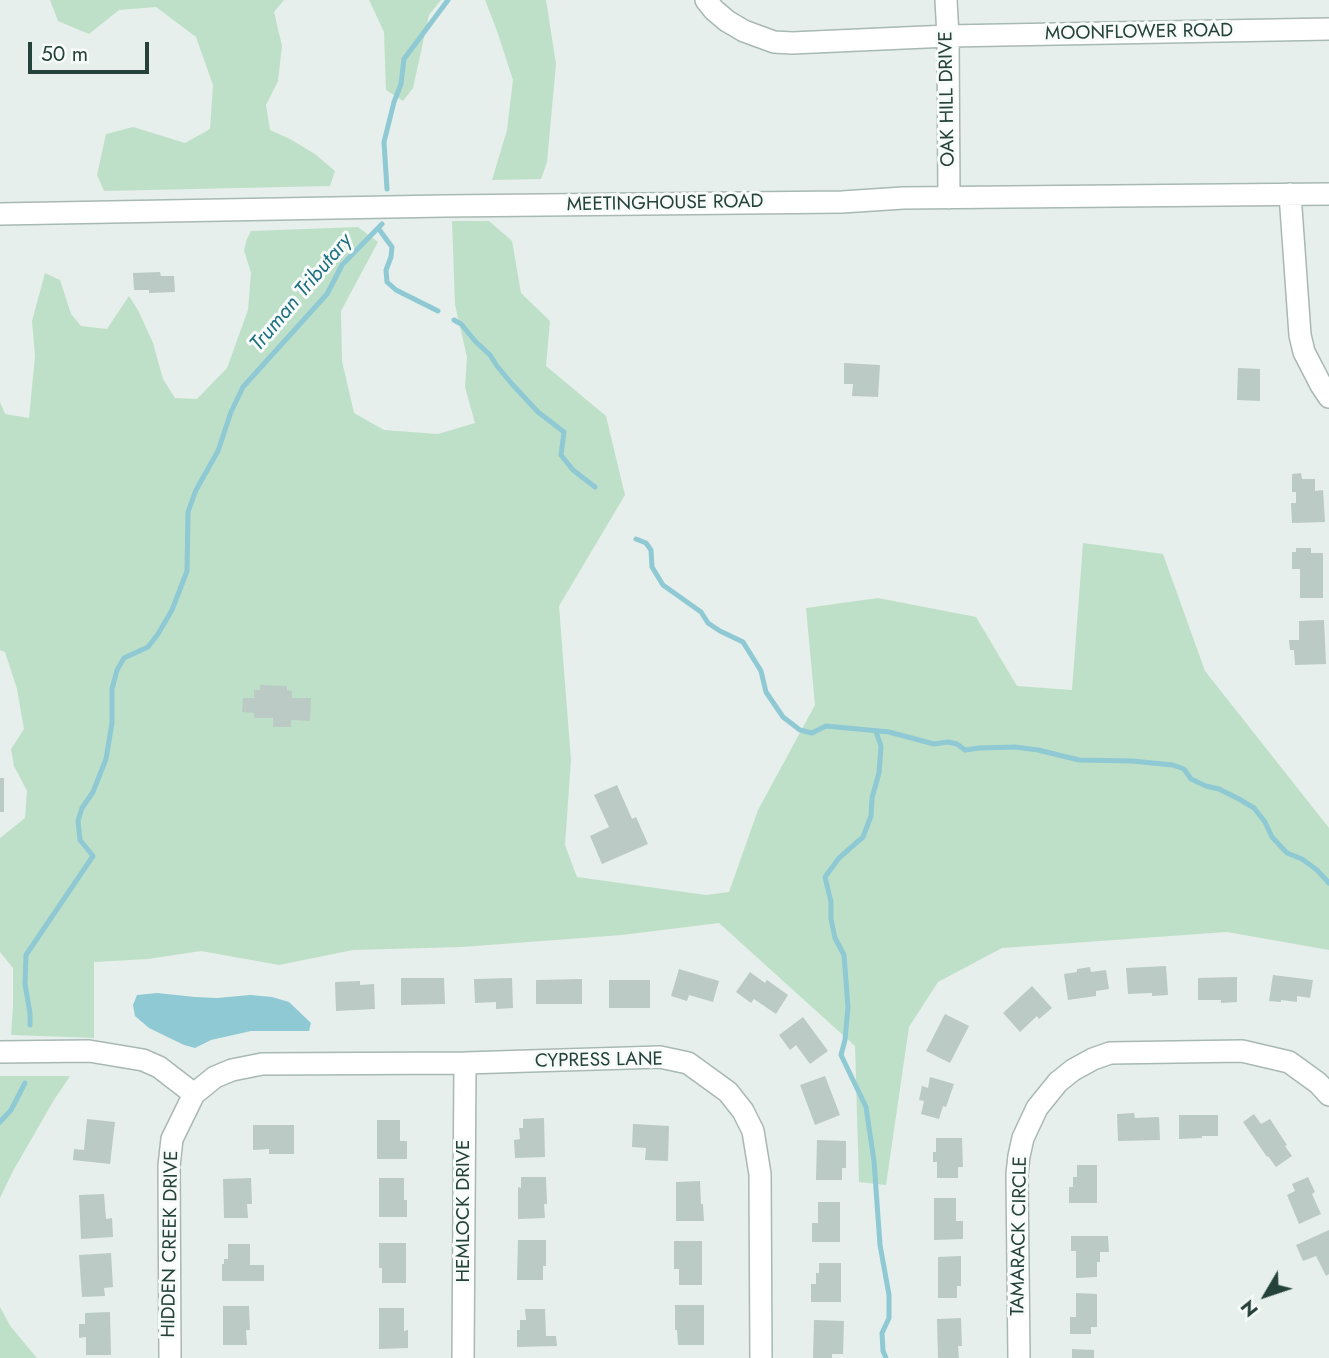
<!DOCTYPE html>
<style>
body{margin:0}
#map{position:relative;width:1329px;height:1358px;overflow:hidden;background:#e6efeb;font-family:Jost,sans-serif}
canvas{display:block}
.north{position:absolute;left:1231px;top:1260px;width:70px;height:70px;-webkit-text-stroke:5px #f7fbf9;paint-order:stroke;rotate:231deg;font-size:19px;font-weight:700;line-height:28px;text-align:center;color:#24423a}
.north::after{content:'';display:block;margin:auto;width:24px;height:32px;background:#24423a;clip-path:polygon(50% 0,100% 100%,50% 72%,0 100%)}
.scale{position:absolute;left:28px;top:42px;width:121px;height:32px;box-sizing:border-box;border:4px solid #24423a;border-top:0;padding-left:9px;font-size:21px;line-height:24px;white-space:nowrap;color:#24423a;-webkit-text-stroke:5px #f7fbf9;paint-order:stroke}
</style>
<div id="map">
<canvas width="1329" height="1358"></canvas>
<div class="north">N</div>
<div class="scale">50 m</div>
</div>
<script>
const c = document.querySelector('canvas').getContext('2d');
c.lineJoin = 'round';
function paint(path, color) { c.fillStyle = color; c.fill(path, 'evenodd'); }
const toPath = rows => new Path2D(rows.map(r => 'M' + r).join(''));
function stroke(path, color, width, dash) { c.strokeStyle = color; c.lineWidth = width; c.lineCap = dash ? 'butt' : 'round'; c.setLineDash(dash || []); c.stroke(path); }
function write(font, color, halo, rows, align = 'center') {
  c.font = font + ' Jost,sans-serif'; c.lineWidth = 6; c.setLineDash([]); c.textBaseline = 'middle'; c.strokeStyle = halo; c.fillStyle = color; for (const [text, x, y, turn = 0] of rows) {
    c.save(); c.translate(x, y); c.rotate((+turn || 0) * Math.PI / 180); c.textAlign = isNaN(turn) ? turn : align; if (halo) c.strokeText(text, 0, 0); c.fillText(text, 0, 0); c.restore();
  }
}
paint(toPath([
 [50,0,305,0,284,0,274,12,282,46,278,81,266,105,270,130,290,139,315,154,335,171,330,186,104,191,97,175,106,134,133,127,185,143,210,129,213,85,196,37,156,7,119,10,89,34,58,21],
 [369,0,441,0,429,15,413,88,403,101,386,90,384,32],
 [485,0,546,0,556,64,547,162,541,179,492,180,507,130,513,80,497,31],
 [452,221,489,221,512,241,521,293,550,321,546,366,606,416,625,495,559,606,571,760,565,845,577,877,706,895,729,892,758,810,815,705,806,608,878,598,976,617,1017,686,1072,690,1083,543,1163,554,1205,671,1329,828,1329,950,1227,932,1002,948,938,982,909,1027,886,1185,859,1182,855,1046,719,923,622,935,462,947,353,950,279,965,201,951,148,959,94,962,94,1038,11,1035,13,1006,13,968,0,952,0,838,25,818,27,791,14,766,11,749,24,729,17,689,5,652,0,650,0,402,5,414,29,418,35,356,32,321,45,273,60,280,71,314,81,326,107,329,129,296,139,312,153,343,163,379,175,398,197,399,227,368,248,310,251,273,244,250,247,239,251,231,358,227,378,242,341,311,342,361,354,413,384,430,438,434,475,423,465,387,467,357,455,305],
 [0,1076,70,1076,54,1100,13,1171,0,1198],
 [0,1307,11,1327,37,1358,0,1358]
]), '#bfe0c8');
paint(toPath([
 [157,993,195,997,217,998,250,995,272,997,289,1002,311,1023,309,1031,251,1031,211,1040,195,1048,184,1045,149,1028,135,1016,133,1005,137,995]
]), '#8ec9d4');
stroke(toPath([
 [387,189,384,142,394,102,401,84,404,59,448,0],
 [378,228,392,247,391,257,386,270,387,282,396,290,438,311],
 [454,320,461,324,476,342,490,355,497,366,512,384,538,412,564,432,561,455,573,470,595,487],
 [636,539,646,543,651,550,652,567,663,585,701,612,708,623,720,631,743,642,761,671,766,692,783,717,800,730,812,733,826,726,889,732,934,744,948,742,957,744,965,750,979,748,1015,747,1038,750,1079,760,1132,761,1173,765,1184,769,1191,779,1206,786,1219,789,1239,799,1254,808,1265,822,1272,837,1287,853,1302,859,1317,870,1329,883],
 [876,732,881,746,879,773,872,798,871,816,863,837,839,858,825,877,831,902,831,919,835,938,844,955,848,1007,845,1040,841,1055,866,1107,874,1161,880,1245,889,1295,889,1318,882,1333,883,1351,886,1358],
 [30,1025,30,1013,25,984,26,955,93,856,80,840,78,821,82,808,93,792,106,759,112,723,112,689,117,670,124,658,148,647,158,634,172,610,187,571,188,512,196,490,218,451,231,412,243,387,327,294,342,265,382,224],
 [0,1122,11,1110,25,1083]
]), '#8ec9d4', 5);
paint(toPath([
 [160,272,161,276,174,276,175,292,149,293,149,290,134,290,133,273],
 [844,363,880,365,878,397,852,396,853,384,844,384],
 [1238,368,1260,369,1260,401,1237,400],
 [1301,473,1302,479,1315,479,1315,491,1323,490,1325,522,1292,523,1291,503,1296,503,1296,492,1292,492,1292,474],
 [1296,548,1311,548,1311,553,1323,553,1323,598,1300,598,1300,569,1292,569,1292,552,1296,552],
 [1324,620,1326,664,1295,665,1294,650,1290,650,1289,640,1299,640,1299,621],
 [260,685,287,686,287,690,292,691,292,698,311,698,310,721,291,720,291,727,273,727,273,718,254,718,254,713,242,712,243,698,254,698,254,690,260,690],
 [0,778,4,778,4,812,0,812],
 [617,785,632,819,636,817,648,844,602,864,590,836,609,827,594,795],
 [1166,966,1168,995,1152,996,1152,993,1128,994,1126,968],
 [1090,967,1091,972,1106,970,1109,989,1096,991,1096,996,1068,1000,1064,974,1077,972,1077,969],
 [679,969,719,981,713,1002,689,995,687,1001,671,996],
 [750,972,765,983,767,980,788,995,776,1014,754,999,751,1003,736,992],
 [1273,975,1313,980,1310,998,1297,996,1297,1002,1281,1000,1281,1002,1269,1001],
 [1237,977,1237,1002,1221,1003,1221,1000,1198,1000,1198,978],
 [401,978,444,978,445,1004,401,1005],
 [512,978,513,1008,496,1009,496,1002,475,1003,474,979],
 [582,979,582,1004,536,1004,536,980],
 [609,980,650,980,650,1008,609,1008],
 [360,981,360,985,374,984,375,1009,336,1011,335,982],
 [1032,986,1052,1008,1039,1019,1037,1016,1020,1032,1003,1013],
 [945,1014,969,1026,950,1063,926,1051],
 [803,1017,828,1051,810,1064,796,1045,790,1050,779,1035],
 [825,1076,840,1115,815,1125,800,1085],
 [930,1077,954,1084,946,1107,943,1106,939,1119,921,1114,924,1101,919,1100,922,1086,928,1088],
 [1134,1113,1135,1118,1159,1117,1160,1140,1118,1141,1117,1114],
 [1254,1114,1261,1124,1270,1119,1287,1145,1285,1146,1292,1156,1276,1167,1268,1156,1267,1157,1243,1122],
 [1179,1115,1218,1115,1218,1136,1202,1136,1202,1138,1179,1139],
 [544,1118,545,1157,515,1158,514,1140,520,1139,519,1128,523,1128,523,1119],
 [87,1119,115,1122,110,1164,73,1160,74,1149,84,1150],
 [377,1120,400,1120,400,1141,407,1141,407,1159,377,1159],
 [633,1124,669,1126,668,1161,645,1160,646,1148,632,1147],
 [253,1125,294,1125,294,1154,269,1154,269,1149,253,1150],
 [936,1138,962,1138,963,1167,958,1167,958,1178,937,1178,937,1162,933,1162,933,1152,936,1152],
 [817,1140,846,1141,846,1168,842,1168,842,1180,816,1180],
 [1077,1165,1097,1165,1097,1203,1069,1203,1069,1187,1073,1187,1073,1177,1077,1177],
 [521,1177,546,1177,547,1204,544,1204,545,1218,518,1219,518,1187,521,1188],
 [1308,1177,1315,1192,1312,1194,1321,1214,1299,1224,1287,1195,1295,1191,1292,1184],
 [251,1178,252,1204,247,1204,248,1218,224,1218,223,1179],
 [379,1178,404,1178,404,1200,407,1200,407,1217,379,1217],
 [700,1181,701,1204,703,1204,704,1221,676,1221,676,1182],
 [104,1194,106,1219,112,1218,113,1237,81,1239,79,1195],
 [934,1198,956,1198,956,1221,963,1221,963,1239,934,1240],
 [818,1202,840,1202,840,1242,812,1242,812,1223,818,1223],
 [1329,1230,1329,1274,1326,1276,1316,1256,1303,1261,1296,1245],
 [1071,1236,1108,1236,1109,1252,1100,1252,1100,1262,1097,1262,1097,1277,1076,1278,1076,1251,1071,1251],
 [518,1240,546,1240,546,1266,543,1266,543,1280,517,1280],
 [674,1241,702,1241,702,1285,679,1285,679,1269,674,1269],
 [379,1243,406,1243,406,1283,382,1283,382,1268,379,1268],
 [228,1244,250,1244,250,1265,264,1265,264,1281,222,1281,222,1264,224,1264,224,1259,228,1259],
 [111,1253,113,1287,104,1288,105,1296,82,1297,79,1255],
 [961,1256,961,1286,957,1286,957,1298,938,1298,938,1257],
 [819,1263,841,1263,841,1302,811,1302,811,1284,816,1284,816,1273,819,1273],
 [1076,1293,1097,1294,1097,1327,1091,1327,1091,1334,1070,1334,1070,1317,1076,1317],
 [675,1305,704,1305,704,1345,678,1345,677,1330,675,1330],
 [223,1306,249,1306,250,1330,246,1330,247,1345,223,1345],
 [379,1308,404,1308,404,1331,408,1330,408,1348,379,1349],
 [525,1309,545,1309,546,1336,556,1336,557,1346,517,1347,517,1330,520,1330,520,1320,526,1320],
 [110,1312,111,1355,86,1355,86,1337,79,1338,79,1324,85,1324,85,1313],
 [961,1318,962,1346,958,1346,959,1358,938,1358,937,1319],
 [814,1320,844,1321,843,1354,832,1354,832,1358,813,1358],
 [1072,1349,1094,1350,1094,1358,1072,1358]
]), '#bbcac4');
const minor = toPath([
 [706,0,714,10,727,21,744,31,774,42,792,43,948,36,1329,29],
 [946,0,948,36,949,198],
 [1290,194,1300,335,1304,352,1321,385,1329,397],
 [0,214,444,206,842,202,903,198,1329,194],
 [0,1052,89,1051,143,1060,159,1067,194,1094],
 [170,1358,169,1166,172,1139,194,1094,215,1077,232,1070,262,1064,465,1063,660,1057,688,1063,728,1092,743,1111,753,1131,760,1174,761,1358],
 [463,1358,465,1063],
 [1019,1358,1017,1174,1019,1156,1023,1138,1037,1108,1058,1082,1073,1070,1093,1059,1110,1053,1242,1051,1289,1062,1318,1083,1329,1095]
]);
stroke(minor, '#a8b8b2', 24);
stroke(minor, '#fff', 21);
write('19px', '#24423a', '#f7fbf9', [
 ["MOONFLOWER ROAD",1139,33,-1],
 ["OAK HILL DRIVE",948,99,-91],
 ["MEETINGHOUSE ROAD",665,204,-1],
 ["CYPRESS LANE",599,1061,-1],
 ["HEMLOCK DRIVE",464,1211,-90],
 ["TAMARACK CIRCLE",1020,1236,-89],
 ["HIDDEN CREEK DRIVE",171,1244,-89]
]);
write('italic 21px', '#1c6f80', '#f7fbf9', [
 ["Truman Tributary",302,293,-50]
]);
</script>
